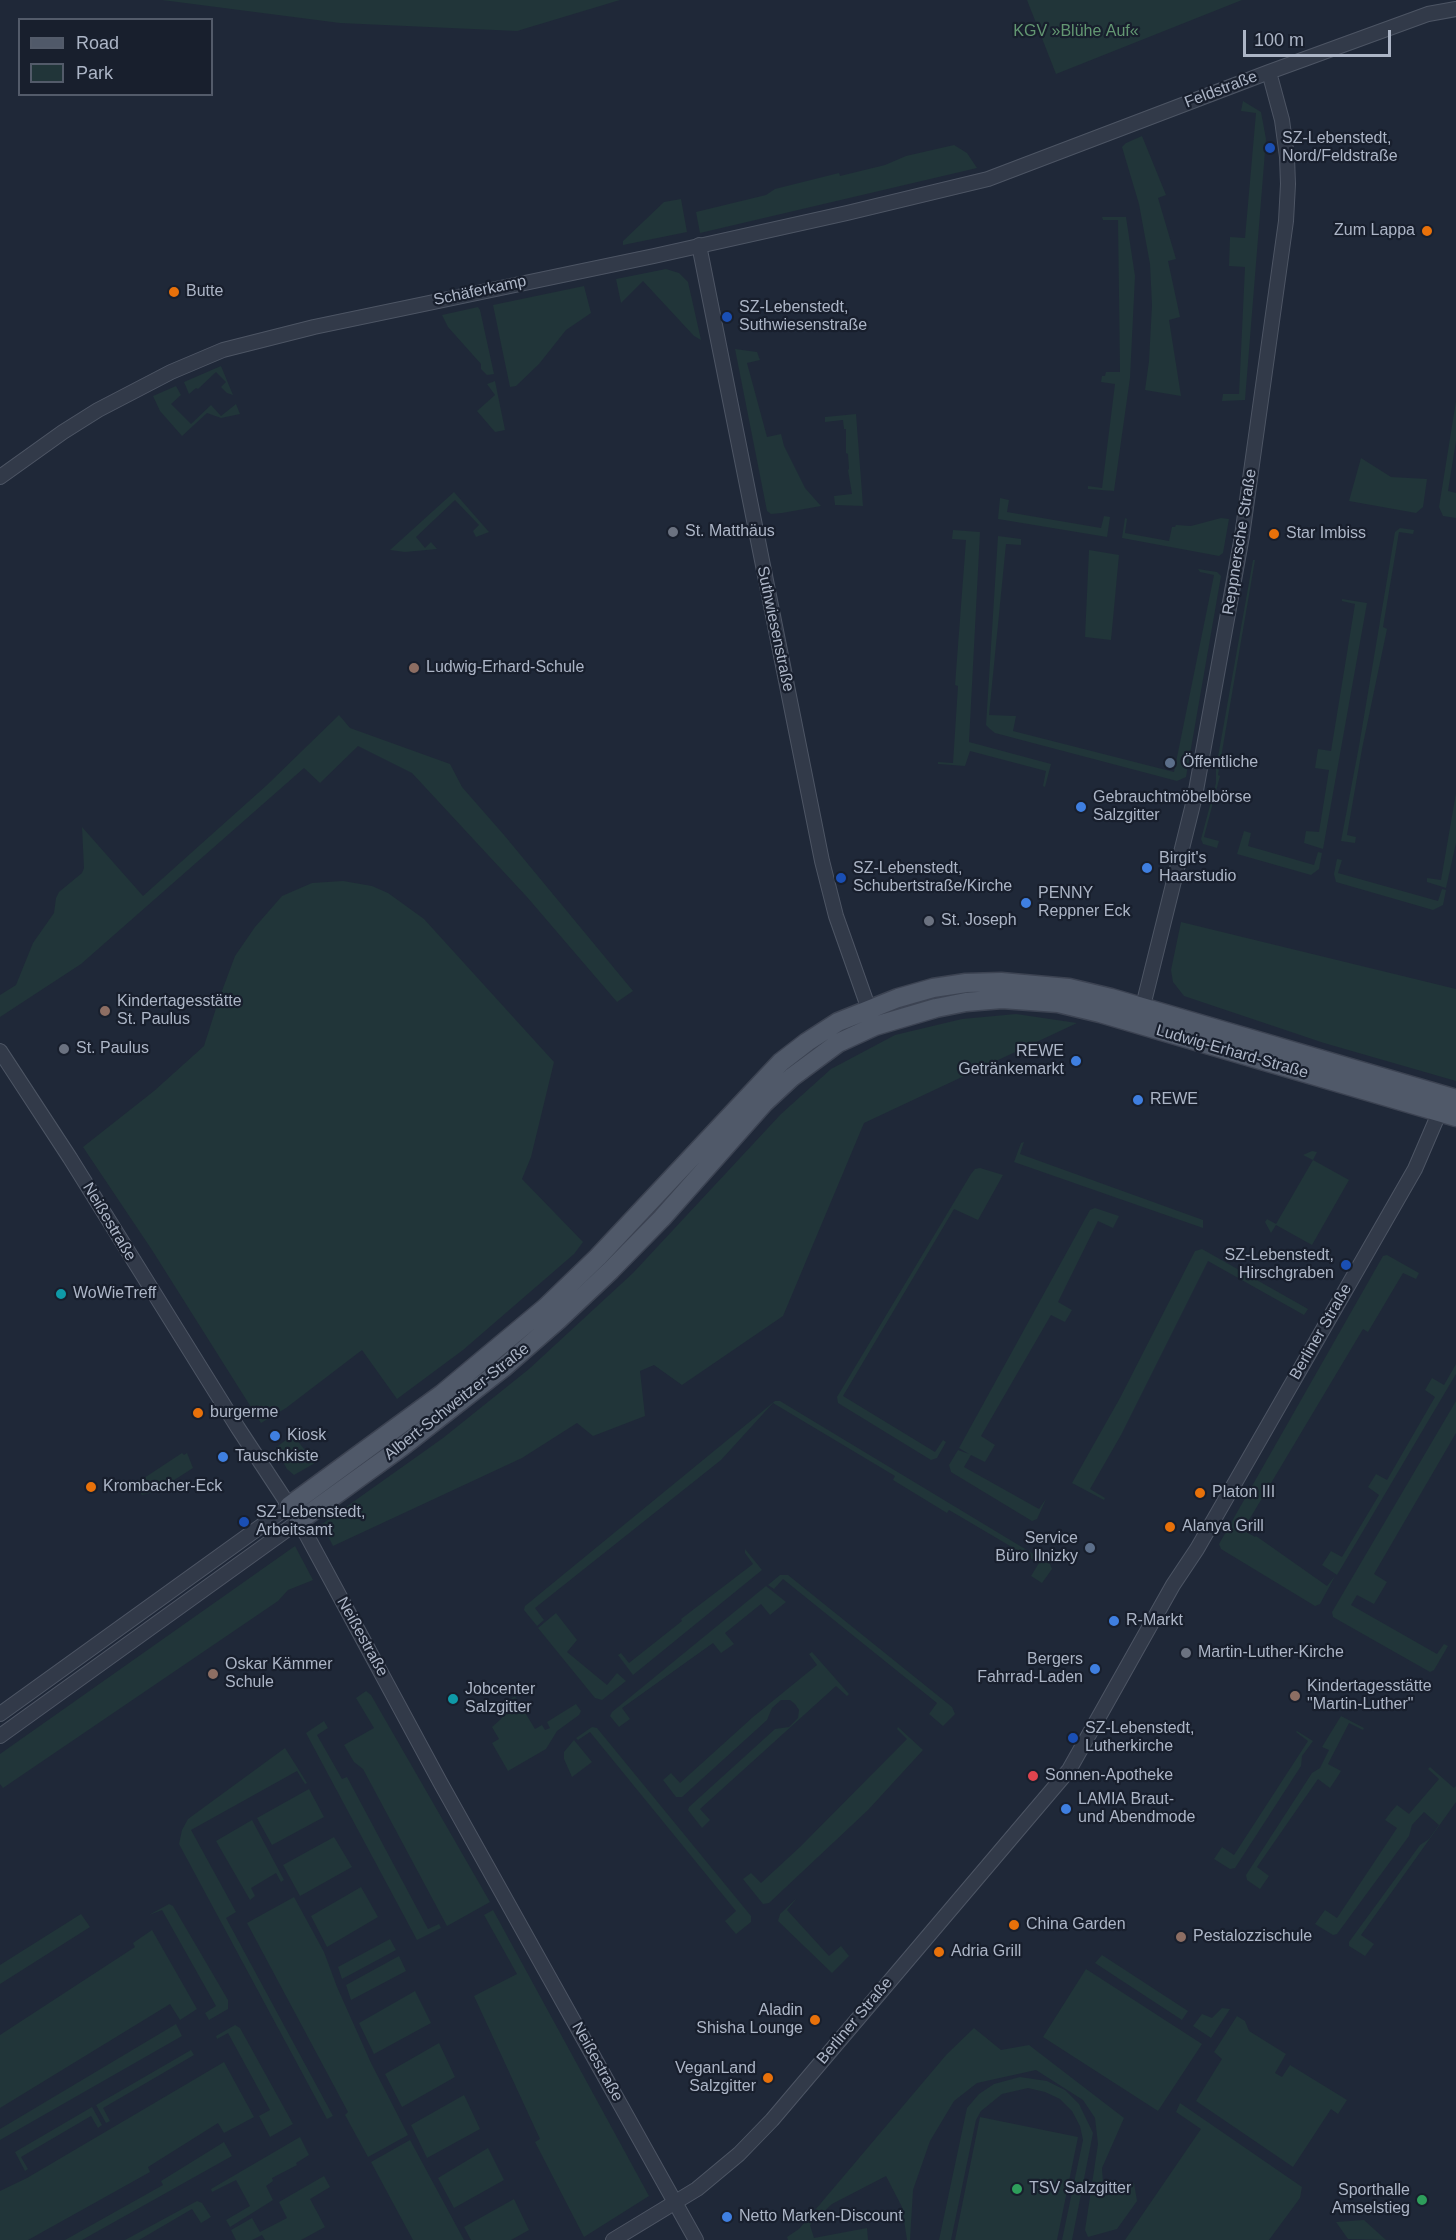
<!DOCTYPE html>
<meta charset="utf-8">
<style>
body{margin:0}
#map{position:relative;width:1456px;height:2240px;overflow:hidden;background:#1f2838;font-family:Arial,sans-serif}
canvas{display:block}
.legend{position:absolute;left:18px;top:18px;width:195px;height:78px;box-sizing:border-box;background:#181f2d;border:2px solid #535b6a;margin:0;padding:8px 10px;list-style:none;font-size:18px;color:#acb5c6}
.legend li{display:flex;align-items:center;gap:12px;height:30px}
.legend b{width:30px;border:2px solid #535b6a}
.scale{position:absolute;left:1243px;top:30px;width:148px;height:27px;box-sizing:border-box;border:3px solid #acb5c6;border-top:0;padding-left:8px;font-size:18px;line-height:21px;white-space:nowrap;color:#acb5c6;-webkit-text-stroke:4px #181f2d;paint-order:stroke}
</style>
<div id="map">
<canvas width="1456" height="2240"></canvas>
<ul class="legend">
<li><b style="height:8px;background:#505969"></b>Road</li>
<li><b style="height:16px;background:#213539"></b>Park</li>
</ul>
<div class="scale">100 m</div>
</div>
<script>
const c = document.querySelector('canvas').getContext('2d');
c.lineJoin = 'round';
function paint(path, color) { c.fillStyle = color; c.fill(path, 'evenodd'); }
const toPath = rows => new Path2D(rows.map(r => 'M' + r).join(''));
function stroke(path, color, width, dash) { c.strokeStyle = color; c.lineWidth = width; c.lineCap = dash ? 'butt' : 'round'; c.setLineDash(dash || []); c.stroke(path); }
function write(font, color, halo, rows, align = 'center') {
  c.font = font + ' Arial,sans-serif'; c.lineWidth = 4.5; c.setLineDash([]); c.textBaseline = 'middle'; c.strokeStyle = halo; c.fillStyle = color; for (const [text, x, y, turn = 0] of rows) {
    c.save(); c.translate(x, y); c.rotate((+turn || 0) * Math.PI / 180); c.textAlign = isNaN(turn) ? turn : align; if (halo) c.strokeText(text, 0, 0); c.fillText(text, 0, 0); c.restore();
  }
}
paint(toPath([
 [162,0,620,0,517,31,340,23],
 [1027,0,1242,0,1056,74],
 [1243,101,1261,112,1266,139,1245,400,1222,401,1223,394,1239,394,1245,267,1229,266,1230,237,1245,238,1256,113,1241,111],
 [1142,136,1166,195,1158,198,1176,259,1168,261,1180,317,1169,320,1181,396,1145,390,1149,361,1152,305,1150,264,1139,204,1122,147,1126,143],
 [954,145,967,153,977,168,700,233,696,212,766,195,775,189,839,173,840,176,885,165,906,156],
 [681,199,687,232,623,245,623,241,664,202],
 [1102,217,1126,217,1135,276,1130,378,1114,491,1088,489,1088,486,1102,488,1115,384,1101,382,1102,376,1105,376,1106,372,1120,372,1118,220,1103,220],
 [666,269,679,273,688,282,701,340,694,336,643,281,621,303,616,279],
 [584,286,591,313,566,330,539,364,516,386,510,387,493,305],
 [478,307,480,310,494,374,487,375,481,369,481,364,448,327,442,315],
 [735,349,757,352,760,360,747,363,767,437,781,434,784,446,805,488,821,506,782,513,771,514,767,511],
 [221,366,233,395,227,393,221,387,226,382,216,372,198,389,196,388,189,394,184,382],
 [495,381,505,430,495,432,477,411,495,395,487,384],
 [176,386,181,395,171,404,191,424,211,405,221,416,236,404,240,414,221,418,207,413,182,436,160,411,153,396],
 [1456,401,1456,441,1448,491,1456,493,1456,518,1443,516,1439,507],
 [856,414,863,506,835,505,834,496,852,494,848,470,849,469,848,454,846,453,846,429,844,429,843,420,825,422,825,417],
 [1361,458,1391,477,1427,479,1423,507,1416,513,1349,501],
 [454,492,489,532,476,537,473,531,479,525,455,500,416,537,425,548,431,542,437,549,405,552,390,550],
 [1000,498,1009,500,1007,512,1101,528,1104,516,1110,517,1107,537,998,519],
 [1125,518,1127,519,1125,533,1169,541,1172,527,1175,527,1176,525,1191,526,1221,518,1229,519,1223,553,1219,556,1122,538],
 [1400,528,1414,530,1413,534,1399,532,1383,627,1387,629,1362,749,1347,835,1356,837,1355,843,1341,841,1359,746,1395,532],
 [953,530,980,532,969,742,1051,764,1045,787,1043,786,1046,771,970,751,965,766,938,764,938,762,953,763,958,686,955,685,966,540,952,539],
 [998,536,1021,539,1021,545,1006,544,989,715,1016,716,1013,731,1174,772,1214,575,1200,572,1198,569,1217,572,1221,576,1186,777,1177,781,995,733,990,729,986,725],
 [1089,550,1119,555,1111,640,1085,637],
 [1253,560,1255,560,1218,775,1220,776,1204,837,1219,841,1217,848,1203,844,1201,839,1216,783,1216,768],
 [1342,599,1367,603,1323,849,1304,843,1306,831,1319,832,1329,770,1315,768,1318,749,1331,751,1355,604,1342,601],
 [339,715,350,728,450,764,462,787,504,835,633,991,617,1002,527,897,412,773,358,746,320,783,304,768,81,964,0,1017,0,995,16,985,33,943,54,913,56,898,59,892,82,873,84,868,82,827,143,896,267,785],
 [1456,793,1456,843,1446,888,1427,882,1427,878,1441,880],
 [1244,831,1251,833,1248,846,1314,865,1318,852,1322,853,1319,869,1311,875,1237,854],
 [1337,859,1342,860,1338,873,1438,901,1442,889,1446,890,1443,905,1433,910,1336,882,1334,874],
 [343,881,372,886,388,893,424,919,554,1062,531,1157,522,1179,583,1242,574,1254,463,1350,397,1399,362,1350,286,1408,261,1423,152,1250,83,1147,154,1091,204,1046,219,999,235,956,255,927,282,896,312,883],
 [1181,922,1456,989,1456,1081,1324,1043,1184,996,1173,982,1171,970],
 [1016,1014,1077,1023,864,1123,783,1316,682,1385,654,1365,640,1371,645,1416,593,1436,577,1423,522,1458,333,1546,322,1524,443,1438,529,1369,633,1273,781,1114,831,1069,895,1035,962,1019],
 [1024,1142,1020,1154,1203,1220,1203,1228,1014,1162,1021,1143],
 [1312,1151,1317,1152,1313,1160,1349,1180,1312,1245,1276,1225,1271,1233,1265,1222,1267,1219,1276,1224,1313,1160,1303,1155],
 [980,1168,1003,1175,978,1220,954,1209,843,1396,935,1452,943,1440,946,1442,937,1458,931,1460,838,1403,837,1397,971,1174,975,1169],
 [1095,1208,1119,1216,1113,1228,1098,1221,1058,1302,1072,1310,1065,1322,1051,1315,981,1436,995,1445,985,1462,971,1455,964,1467,1039,1509,1046,1499,1037,1519,1032,1521,951,1472,949,1465,958,1450,969,1454,959,1448,1090,1210],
 [1202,1249,1308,1309,1304,1315,1208,1261,1121,1435,1090,1489,1105,1498,1104,1500,1072,1483,1120,1398,1195,1251],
 [1387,1255,1419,1273,1416,1279,1403,1273,1368,1332,1363,1329,1243,1530,1255,1537,1256,1536,1327,1586,1335,1576,1320,1604,1315,1606,1221,1549,1219,1544,1383,1256],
 [1456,1364,1456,1374,1337,1575,1322,1565,1331,1551,1342,1557,1379,1495,1368,1487,1376,1474,1387,1480,1435,1397,1425,1390,1432,1378,1444,1385],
 [775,1401,780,1401,1050,1564,1052,1569,1042,1583,1031,1576,1039,1563,949,1510,947,1513,893,1480,895,1476,773,1403,721,1460,535,1608,544,1620,537,1626,524,1610,525,1606],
 [1456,1401,1456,1433,1374,1574,1387,1582,1374,1604,1357,1595,1351,1605,1437,1654,1444,1644,1448,1646,1434,1670,1430,1672,1333,1617,1332,1612],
 [293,1435,315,1463,294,1475,287,1469,275,1448],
 [182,1453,184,1455,187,1453,193,1468,157,1491,142,1495,135,1484],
 [295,1546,313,1580,288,1590,278,1601,3,1788,0,1784,0,1754],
 [745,1549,762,1570,633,1675,618,1655,621,1653,629,1663,682,1621,681,1619,753,1564,745,1553],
 [780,1575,788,1575,952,1707,955,1714,943,1726,929,1714,937,1703,783,1579,774,1589,768,1585],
 [766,1586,786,1602,770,1615,761,1604,725,1633,734,1644,721,1653,713,1643,622,1708,630,1719,619,1727,610,1716,612,1712],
 [556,1613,577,1640,567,1652,607,1685,617,1673,626,1681,602,1700,595,1698,538,1628],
 [812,1652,849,1694,847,1696,836,1686,700,1809,710,1820,702,1828,688,1810,689,1807,775,1729,789,1727,798,1718,799,1710,795,1704,790,1700,781,1700,772,1708,767,1720,682,1797,676,1797,663,1780,671,1773,680,1783,753,1717,817,1665,809,1654],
 [366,1691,371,1695,490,1902,447,1926,363,1769,354,1762,344,1745,374,1728,356,1698],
 [515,1696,535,1729,542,1725,545,1730,550,1728,547,1722,576,1704,581,1711,579,1715,557,1731,546,1749,508,1771,492,1743,499,1739,492,1727,501,1719,504,1713,502,1704],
 [1341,1716,1364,1728,1363,1730,1349,1723,1328,1764,1341,1771,1336,1779,1330,1788,1318,1779,1257,1867,1269,1876,1260,1889,1247,1880,1246,1875,1312,1773,1320,1768,1329,1750,1322,1747],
 [324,1721,328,1728,317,1735,342,1779,347,1777,428,1929,439,1924,441,1928,417,1940,306,1733],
 [592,1727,597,1728,751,1916,751,1922,736,1934,725,1921,736,1911,590,1732,578,1740,576,1738],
 [898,1727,923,1750,868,1810,769,1903,763,1904,743,1879,751,1873,761,1883,800,1847,907,1739,897,1729],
 [1297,1731,1313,1741,1302,1756,1301,1766,1235,1868,1230,1869,1214,1859,1222,1847,1234,1855,1308,1741,1296,1732],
 [574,1740,592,1762,572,1777,564,1759,564,1752],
 [285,1748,307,1783,305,1784,297,1771,191,1830,236,1912,226,1918,333,2116,327,2119,179,1844,182,1830,188,1819],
 [1430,1767,1454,1788,1456,1786,1456,1802,1361,1935,1374,1944,1365,1956,1349,1946,1349,1942,1420,1845,1429,1839,1439,1825,1424,1812,1412,1825,1409,1836,1337,1934,1333,1935,1315,1924,1325,1910,1337,1918,1397,1828,1385,1820,1391,1812,1397,1805,1409,1814,1439,1779,1428,1769],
 [309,1789,324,1817,272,1845,257,1818],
 [252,1820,284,1880,281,1882,276,1873,251,1888,255,1896,250,1900,216,1841],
 [334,1837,352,1867,300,1896,283,1865],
 [361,1887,378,1917,327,1947,311,1916],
 [294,1897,324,1952,337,1987,371,2063,408,2135,368,2157,345,2115,348,2112,247,1923],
 [797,1898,787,1910,829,1956,841,1946,849,1956,832,1973,778,1921,780,1914],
 [169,1904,173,1906,228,2000,228,2009,209,2020,205,2013,216,2006,162,1910,149,1915],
 [493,1910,649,2196,584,2237,535,2142,540,2139,474,1996,517,1974,484,1915],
 [81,1914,90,1927,0,1984,0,1965],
 [152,1930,197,2009,180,2020,170,2004,0,2108,0,2035,135,1947,133,1943],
 [390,1939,396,1950,342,1979,338,1967],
 [1102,1955,1188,2011,1182,2020,1095,1963],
 [399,1956,406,1971,351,2000,346,1985],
 [1086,1969,1202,2044,1158,2111,1043,2037],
 [415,1991,431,2023,374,2054,359,2023],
 [1222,2008,1230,2009,1211,2038,1193,2026,1202,2014,1212,2018],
 [1237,2016,1245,2021,1249,2031,1286,2054,1275,2073,1282,2077,1290,2065,1347,2100,1338,2114,1331,2109,1293,2167,1196,2101,1222,2059,1214,2052],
 [176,2024,182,2036,0,2140,0,2129],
 [235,2025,240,2028,293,2124,270,2137,259,2116,270,2110,228,2033,217,2039,216,2036],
 [974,2028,1001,2050,1029,2045,1124,2118,1102,2168,1103,2183,1134,2183,1137,2201,1117,2229,1088,2237,1085,2230,1098,2144,1095,2118,1083,2100,1036,2070,977,2083,954,2101,930,2141,913,2190,910,2240,907,2240,902,2207,886,2176,832,2204,810,2225,814,2238,867,2228,868,2240,788,2240,787,2237,799,2229,947,2054],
 [439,2043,455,2077,402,2107,385,2074],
 [191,2050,194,2055,103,2108,110,2121,106,2123,96,2105],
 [224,2062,254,2117,224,2133,218,2123,148,2167,150,2172,28,2240,0,2240,0,2191,27,2178],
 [1020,2077,1047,2081,1065,2090,1079,2104,1093,2133,1072,2240,1062,2240,1083,2140,1080,2126,1072,2111,1060,2099,1045,2092,1028,2088,1002,2094,981,2111,976,2120,951,2240,939,2240,967,2108,979,2094,994,2084],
 [464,2095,480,2129,427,2158,411,2125],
 [1180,2103,1302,2187,1300,2198,1269,2240,1125,2240,1201,2129,1176,2112],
 [92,2107,102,2125,98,2128,91,2116,21,2157,28,2169,25,2171,15,2152],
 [980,2117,1078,2137,1057,2240,955,2240],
 [300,2137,309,2155,296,2163,297,2165,272,2178,273,2181,266,2186,273,2200,230,2227,226,2220,250,2206,236,2180,212,2192,211,2189],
 [410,2140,464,2240,413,2240,371,2162],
 [224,2142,232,2156,82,2240,65,2240,163,2185,161,2181],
 [488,2148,504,2180,454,2208,438,2178],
 [324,2176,330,2187,310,2199,325,2227,301,2240,265,2240,262,2235,252,2240,236,2240,231,2230,252,2218,260,2232,287,2218,279,2202],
 [514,2199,529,2230,511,2240,471,2240,464,2227],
 [197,2201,202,2203,211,2217,201,2223,192,2209,139,2240,125,2240],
 [1364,2220,1386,2240,1348,2239,1336,2222]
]), '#213539');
const minor = toPath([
 [699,245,822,861,836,916,872,1018],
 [0,477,63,432,98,410,171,372,223,350,314,327,654,256,847,213,988,179,1269,72,1428,14,1456,9],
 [1141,1014,1195,796,1242,536,1286,221,1288,184,1287,157,1282,120,1269,72],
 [0,1051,70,1158,238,1428,299,1521,440,1782,696,2240],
 [0,1714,289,1506],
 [0,1736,299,1521],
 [613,2240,697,2189,739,2154,772,2120,1069,1770,1173,1585,1197,1549,1415,1169,1443,1104]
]);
const major = toPath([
 [289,1506,442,1394,545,1308,598,1257,781,1062,807,1042,838,1022,898,998,933,988,966,983,1001,982,1069,988,1111,998,1456,1099],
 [299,1521,403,1446,503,1368,558,1320,611,1270,662,1218,764,1103,792,1077,838,1043,875,1026,936,1008,966,1002,1002,999,1058,1003,1100,1013,1456,1117]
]);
stroke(minor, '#4d5564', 16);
stroke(major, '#3c4352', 21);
stroke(minor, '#323a49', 14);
stroke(major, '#505969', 18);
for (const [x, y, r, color] of [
 [1270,148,6,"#1a4fb4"],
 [1427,231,6,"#e8710a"],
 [174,292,6,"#e8710a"],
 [727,317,6,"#1a4fb4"],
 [673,532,6,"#6b7280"],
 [1274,534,6,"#e8710a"],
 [414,668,6,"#8d6e63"],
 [1170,763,6,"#5c6f8a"],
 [1081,807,6,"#3f7fe0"],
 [1147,868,6,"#3f7fe0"],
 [841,878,6,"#1a4fb4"],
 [1026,903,6,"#3f7fe0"],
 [929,921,6,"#6b7280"],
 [105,1011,6,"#8d6e63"],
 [64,1049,6,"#6b7280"],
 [1076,1061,6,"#3f7fe0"],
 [1138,1100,6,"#3f7fe0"],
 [1346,1265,6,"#1a4fb4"],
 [61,1294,6,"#0f9aa8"],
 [198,1413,6,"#e8710a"],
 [275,1436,6,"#3f7fe0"],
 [223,1457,6,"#3f7fe0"],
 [91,1487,6,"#e8710a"],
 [1200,1493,6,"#e8710a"],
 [244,1522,6,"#1a4fb4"],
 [1170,1527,6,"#e8710a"],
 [1090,1548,6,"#5c6f8a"],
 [1114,1621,6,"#3f7fe0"],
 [1186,1653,6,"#6b7280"],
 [1095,1669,6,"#3f7fe0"],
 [213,1674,6,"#8d6e63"],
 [1295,1696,6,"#8d6e63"],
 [453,1699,6,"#0f9aa8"],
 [1073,1738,6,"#1a4fb4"],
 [1033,1776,6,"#e0444e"],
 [1066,1809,6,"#3f7fe0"],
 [1014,1925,6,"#e8710a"],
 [1181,1937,6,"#8d6e63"],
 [939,1952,6,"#e8710a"],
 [815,2020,6,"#e8710a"],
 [768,2078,6,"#e8710a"],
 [1017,2189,6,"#2e9e5b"],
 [1422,2200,6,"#2e9e5b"],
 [727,2217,6,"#3f7fe0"]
]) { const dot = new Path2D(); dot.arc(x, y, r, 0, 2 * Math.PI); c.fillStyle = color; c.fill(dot); stroke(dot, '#181f2d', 2); }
write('16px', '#639772', '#181f2d', [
 ["KGV »Blühe Auf«",1076,32]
]);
write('16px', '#acb5c6', '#181f2d', [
 ["Feldstraße",1221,90,-21],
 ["Schäferkamp",480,291,-12],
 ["Reppnersche Straße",1240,542,-81],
 ["Suthwiesenstraße",775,629,78],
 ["Ludwig-Erhard-Straße",1232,1052,16],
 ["Neißestraße",109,1222,59],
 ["Berliner Straße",1321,1332,-60],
 ["Albert-Schweitzer-Straße",457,1402,-38],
 ["Neißestraße",362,1637,61],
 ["Berliner Straße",855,2021,-50],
 ["Neißestraße",597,2062,61]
]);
write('16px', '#acb5c6', '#181f2d', [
 ["SZ-Lebenstedt,",1282,139],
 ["Nord/Feldstraße",1282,157],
 ["Zum Lappa",1415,231,"right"],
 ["Butte",186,292],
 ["SZ-Lebenstedt,",739,308],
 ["Suthwiesenstraße",739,326],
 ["St. Matthäus",685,532],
 ["Star Imbiss",1286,534],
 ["Ludwig-Erhard-Schule",426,668],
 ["Öffentliche",1182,763],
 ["Gebrauchtmöbelbörse",1093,798],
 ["Salzgitter",1093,816],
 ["Birgit's",1159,859],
 ["Haarstudio",1159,877],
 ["SZ-Lebenstedt,",853,869],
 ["Schubertstraße/Kirche",853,887],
 ["PENNY",1038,894],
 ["Reppner Eck",1038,912],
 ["St. Joseph",941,921],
 ["Kindertagesstätte",117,1002],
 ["St. Paulus",117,1020],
 ["St. Paulus",76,1049],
 ["REWE",1064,1052,"right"],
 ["Getränkemarkt",1064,1070,"right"],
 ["REWE",1150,1100],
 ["SZ-Lebenstedt,",1334,1256,"right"],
 ["Hirschgraben",1334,1274,"right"],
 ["WoWieTreff",73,1294],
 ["burgerme",210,1413],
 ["Kiosk",287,1436],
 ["Tauschkiste",235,1457],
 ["Krombacher-Eck",103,1487],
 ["Platon III",1212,1493],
 ["SZ-Lebenstedt,",256,1513],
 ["Arbeitsamt",256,1531],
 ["Alanya Grill",1182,1527],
 ["Service",1078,1539,"right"],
 ["Büro Ilnizky",1078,1557,"right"],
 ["R-Markt",1126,1621],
 ["Martin-Luther-Kirche",1198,1653],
 ["Bergers",1083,1660,"right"],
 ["Fahrrad-Laden",1083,1678,"right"],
 ["Oskar Kämmer",225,1665],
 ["Schule",225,1683],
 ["Kindertagesstätte",1307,1687],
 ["\"Martin-Luther\"",1307,1705],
 ["Jobcenter",465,1690],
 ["Salzgitter",465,1708],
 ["SZ-Lebenstedt,",1085,1729],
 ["Lutherkirche",1085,1747],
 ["Sonnen-Apotheke",1045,1776],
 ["LAMIA Braut-",1078,1800],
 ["und Abendmode",1078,1818],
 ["China Garden",1026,1925],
 ["Pestalozzischule",1193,1937],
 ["Adria Grill",951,1952],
 ["Aladin",803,2011,"right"],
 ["Shisha Lounge",803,2029,"right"],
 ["VeganLand",756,2069,"right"],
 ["Salzgitter",756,2087,"right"],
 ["TSV Salzgitter",1029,2189],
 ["Sporthalle",1410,2191,"right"],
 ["Amselstieg",1410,2209,"right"],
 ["Netto Marken-Discount",739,2217]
], 'left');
</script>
